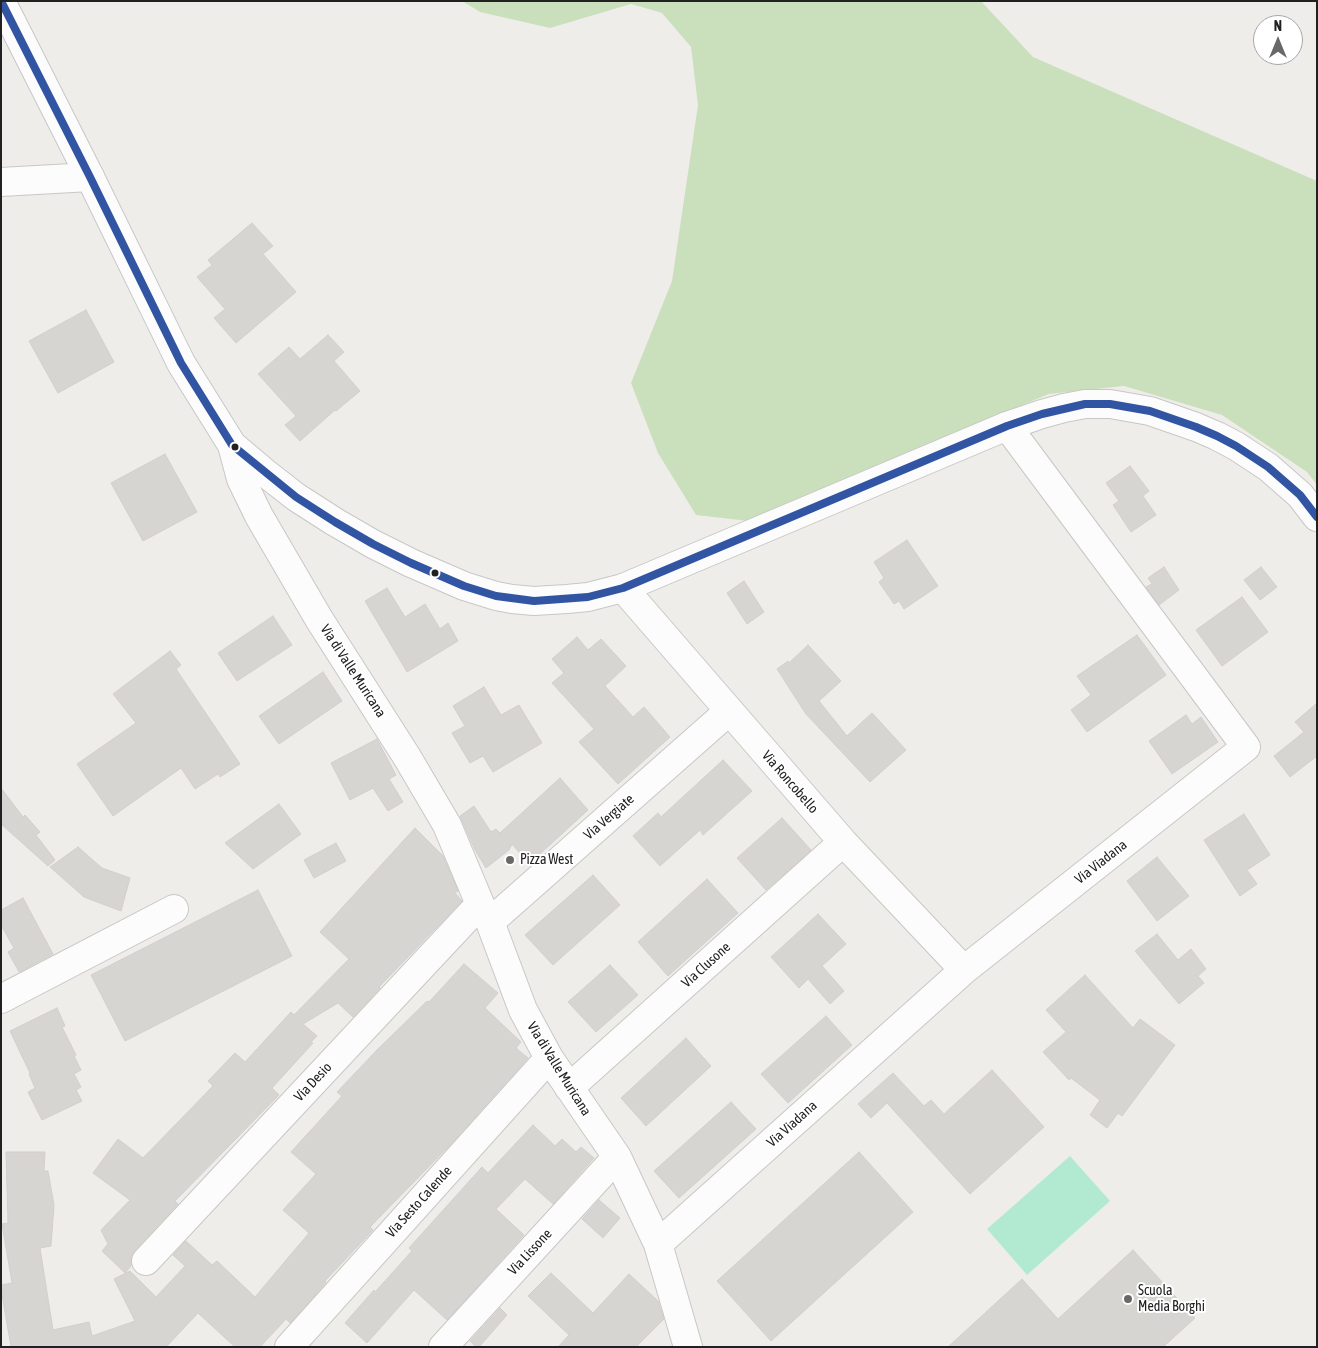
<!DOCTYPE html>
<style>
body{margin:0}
#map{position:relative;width:1318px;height:1348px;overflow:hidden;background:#efedea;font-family:"Asap Condensed",sans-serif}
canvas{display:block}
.frame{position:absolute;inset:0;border:2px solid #212121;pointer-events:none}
.north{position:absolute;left:1253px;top:15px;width:50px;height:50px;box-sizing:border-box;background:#fff;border:1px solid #a6a6a6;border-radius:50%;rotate:0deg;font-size:14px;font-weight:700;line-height:20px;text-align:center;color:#212121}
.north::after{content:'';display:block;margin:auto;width:18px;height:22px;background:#696867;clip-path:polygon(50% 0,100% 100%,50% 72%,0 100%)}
</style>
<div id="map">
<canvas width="1318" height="1348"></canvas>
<div class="frame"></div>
<div class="north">N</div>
</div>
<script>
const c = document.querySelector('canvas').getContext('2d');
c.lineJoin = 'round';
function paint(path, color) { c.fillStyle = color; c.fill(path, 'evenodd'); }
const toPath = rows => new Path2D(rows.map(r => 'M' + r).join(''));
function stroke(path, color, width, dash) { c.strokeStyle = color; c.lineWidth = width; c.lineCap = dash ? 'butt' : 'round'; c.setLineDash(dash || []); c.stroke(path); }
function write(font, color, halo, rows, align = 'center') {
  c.font = font + ' "Asap Condensed",sans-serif'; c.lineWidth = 4; c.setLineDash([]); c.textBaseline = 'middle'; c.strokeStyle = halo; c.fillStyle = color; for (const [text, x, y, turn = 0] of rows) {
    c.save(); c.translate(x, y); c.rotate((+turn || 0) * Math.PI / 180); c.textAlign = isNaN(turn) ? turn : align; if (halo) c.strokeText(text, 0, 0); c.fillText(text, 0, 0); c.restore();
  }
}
paint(toPath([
 [462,1,981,1,1033,57,1317,181,1317,485,1307,472,1222,415,1124,386,1049,394,946,436,757,522,696,515,658,453,631,383,672,281,698,105,691,47,662,13,631,4,550,28,480,12]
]), '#cae0bd');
paint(toPath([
 [1070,1156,1110,1201,1027,1275,987,1229]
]), '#b1ead1');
const building = toPath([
 [252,223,273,246,263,254,296,292,236,343,214,318,225,309,197,277,212,265,208,260,252,223],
 [86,310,114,362,58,393,29,341,86,310],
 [328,335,344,352,334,361,360,391,336,411,335,410,300,441,285,425,296,416,258,374,289,347,300,359,328,335],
 [165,454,197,512,143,541,111,483,165,454],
 [1130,466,1149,491,1143,496,1156,515,1131,532,1113,505,1119,501,1106,483,1130,466],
 [907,540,938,586,904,609,899,601,894,604,879,582,884,578,874,562,907,540],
 [1164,567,1179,590,1159,605,1146,587,1152,584,1148,578,1164,567],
 [1261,567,1277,587,1260,600,1244,580,1261,567],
 [744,581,764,612,747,624,727,593,744,581],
 [387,588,405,617,425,604,440,629,448,623,458,641,407,672,365,601,387,588],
 [1242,597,1268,632,1222,666,1196,630,1242,597],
 [273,616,292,645,237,681,218,653,273,616],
 [1137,635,1166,675,1087,732,1071,710,1091,695,1077,676,1137,635],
 [577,637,588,650,601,639,626,666,605,686,633,717,644,707,670,737,618,784,579,742,594,729,552,683,564,673,552,659,577,637],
 [808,645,841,681,819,701,847,736,872,713,906,750,870,782,806,714,777,669,788,661,789,663,808,645],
 [170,651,181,665,176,669,240,764,220,777,218,774,195,789,181,768,113,816,77,764,136,723,113,694,170,651],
 [323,672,342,701,279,744,259,716,323,672],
 [484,687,501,715,519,705,542,743,493,772,483,756,470,763,452,733,465,726,453,706,484,687],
 [1317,703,1317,756,1290,777,1274,756,1304,732,1295,722,1317,703],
 [1186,715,1192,724,1201,717,1218,742,1172,774,1149,741,1186,715],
 [377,739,396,775,389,779,403,802,388,811,373,788,350,800,331,763,377,739],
 [723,760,752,791,703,835,700,830,660,866,633,836,658,813,661,817,723,760],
 [560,778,588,810,529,864,512,844,509,850,486,868,475,850,460,816,474,806,491,832,496,829,500,833,560,778],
 [1,788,23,817,25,815,40,832,36,835,55,860,48,866,1,824,1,788],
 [279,804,301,834,253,869,225,843,279,804],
 [1244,814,1270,855,1247,870,1257,884,1240,896,1204,840,1244,814],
 [782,818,811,850,766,890,737,858,782,818],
 [415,828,443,856,458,891,455,893,462,901,379,987,380,988,353,1017,338,1003,303,1024,317,1036,311,1042,313,1043,272,1088,279,1095,175,1201,178,1204,134,1251,131,1258,131,1266,125,1273,102,1251,108,1244,101,1230,130,1200,93,1173,118,1139,143,1158,213,1086,208,1081,235,1053,245,1062,291,1012,294,1015,349,959,320,932,415,828],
 [336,843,346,861,314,878,304,860,336,843],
 [78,847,102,868,130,878,121,911,84,897,50,867,78,847],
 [1157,857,1189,896,1157,921,1127,881,1157,857],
 [593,875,620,905,553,965,525,935,593,875],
 [707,879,738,913,668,976,638,942,707,879],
 [258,890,292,956,125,1041,91,975,258,890],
 [23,898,53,954,19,972,8,952,14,948,1,925,1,910,23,898],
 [818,914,846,944,822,966,844,991,830,1004,808,979,799,988,771,957,818,914],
 [1157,934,1178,960,1191,949,1206,969,1198,976,1204,983,1179,1004,1135,951,1157,934],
 [464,964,498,993,485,1008,521,1042,516,1048,528,1058,448,1147,370,1227,373,1230,325,1281,326,1282,322,1287,290,1323,286,1319,260,1347,235,1347,198,1313,166,1347,11,1347,1,1289,1,1285,12,1283,2,1224,8,1223,6,1152,45,1152,44,1171,48,1171,54,1205,51,1246,40,1248,53,1330,89,1322,92,1336,135,1321,114,1279,130,1271,156,1297,185,1266,173,1255,186,1241,212,1265,217,1261,255,1297,309,1233,283,1210,316,1174,291,1152,342,1096,337,1092,377,1050,427,1001,429,1002,464,964],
 [610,965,638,995,596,1032,568,1002,610,965],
 [1085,975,1133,1028,1140,1019,1175,1045,1122,1116,1118,1113,1107,1128,1090,1115,1100,1100,1071,1078,1069,1080,1043,1052,1066,1032,1046,1010,1085,975],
 [57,1008,65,1026,62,1027,76,1055,74,1056,81,1070,74,1074,81,1087,76,1090,82,1101,42,1120,28,1092,35,1088,29,1074,30,1073,10,1031,57,1008],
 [826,1016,852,1045,788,1103,761,1074,826,1016],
 [686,1038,711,1066,646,1126,621,1098,686,1038],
 [992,1070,1044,1127,970,1194,887,1103,871,1118,858,1104,893,1073,924,1106,931,1100,944,1114,992,1070],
 [731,1102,756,1129,679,1198,654,1171,731,1102],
 [533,1125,555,1146,562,1139,576,1152,581,1147,594,1158,553,1204,525,1179,496,1209,524,1235,447,1320,414,1290,367,1343,345,1323,374,1290,375,1292,412,1251,409,1248,482,1167,488,1173,533,1125],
 [859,1152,913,1212,771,1341,717,1281,859,1152],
 [599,1200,620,1218,603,1238,582,1219,599,1200],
 [1133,1250,1195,1318,1163,1347,948,1347,1022,1279,1058,1319,1133,1250],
 [551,1273,593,1313,629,1274,658,1301,664,1319,636,1347,558,1347,569,1335,528,1296,551,1273],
 [500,1308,507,1315,479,1347,476,1347,470,1341,500,1308]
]);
paint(building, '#d7d5d2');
stroke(building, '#d2cecb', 1);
const minor = toPath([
 [1,182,90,177],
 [232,445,241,479,259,516,319,619,407,757,447,825,480,904,490,922,523,1010,549,1058,617,1157,658,1244,688,1347],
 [623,588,843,842,964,970],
 [490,922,729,711],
 [1,999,174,909],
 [569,1088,843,842],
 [658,1244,964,970,1246,747,1007,426],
 [146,1261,480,904],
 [289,1347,549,1058],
 [443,1347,617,1157]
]);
const tertiary = toPath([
 [1,1,90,177,181,363,232,445,264,472,296,497,335,522,373,544,411,563,464,586,496,596,512,599,534,601,567,599,588,597,623,588,1007,426,1042,414,1064,408,1085,404,1110,404,1150,411,1196,427,1217,436,1236,446,1268,467,1300,495,1317,517]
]);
stroke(minor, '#c8c7c6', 30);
stroke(tertiary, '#c8c7c6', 30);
stroke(minor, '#fdfcfc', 28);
stroke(tertiary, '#fdfcfc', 28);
stroke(toPath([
 [1,1,90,177,181,363,232,445,296,497,335,522,373,544,411,563,464,586,496,596,534,601,588,597,623,588,1007,426,1042,414,1085,404,1110,404,1150,411,1196,427,1217,436,1236,446,1268,467,1300,495,1317,517]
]), '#3155a3', 8);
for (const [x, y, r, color] of [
 [235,447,4.5,"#212121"],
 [435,573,4.5,"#212121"],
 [510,860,5,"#696867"],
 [1128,1299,5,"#696867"]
]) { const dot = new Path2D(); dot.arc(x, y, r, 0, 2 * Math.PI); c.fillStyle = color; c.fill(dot); stroke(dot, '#fff', 2); }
write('14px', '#212121', '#fff', [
 ["Via di Valle Muricana",353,671,57],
 ["Via Roncobello",790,782,49],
 ["Via Vergiate",609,817,-41],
 ["Via Viadana",1101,862,-38],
 ["Via Clusone",706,965,-42],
 ["Via di Valle Muricana",559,1069,58],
 ["Via Desio",313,1082,-47],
 ["Via Viadana",792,1124,-42],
 ["Via Sesto Calende",419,1202,-48],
 ["Via Lissone",530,1252,-47]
]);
write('14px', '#212121', '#fff', [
 ["Pizza West",520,860],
 ["Scuola",1138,1291],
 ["Media Borghi",1138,1307]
], 'left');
</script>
